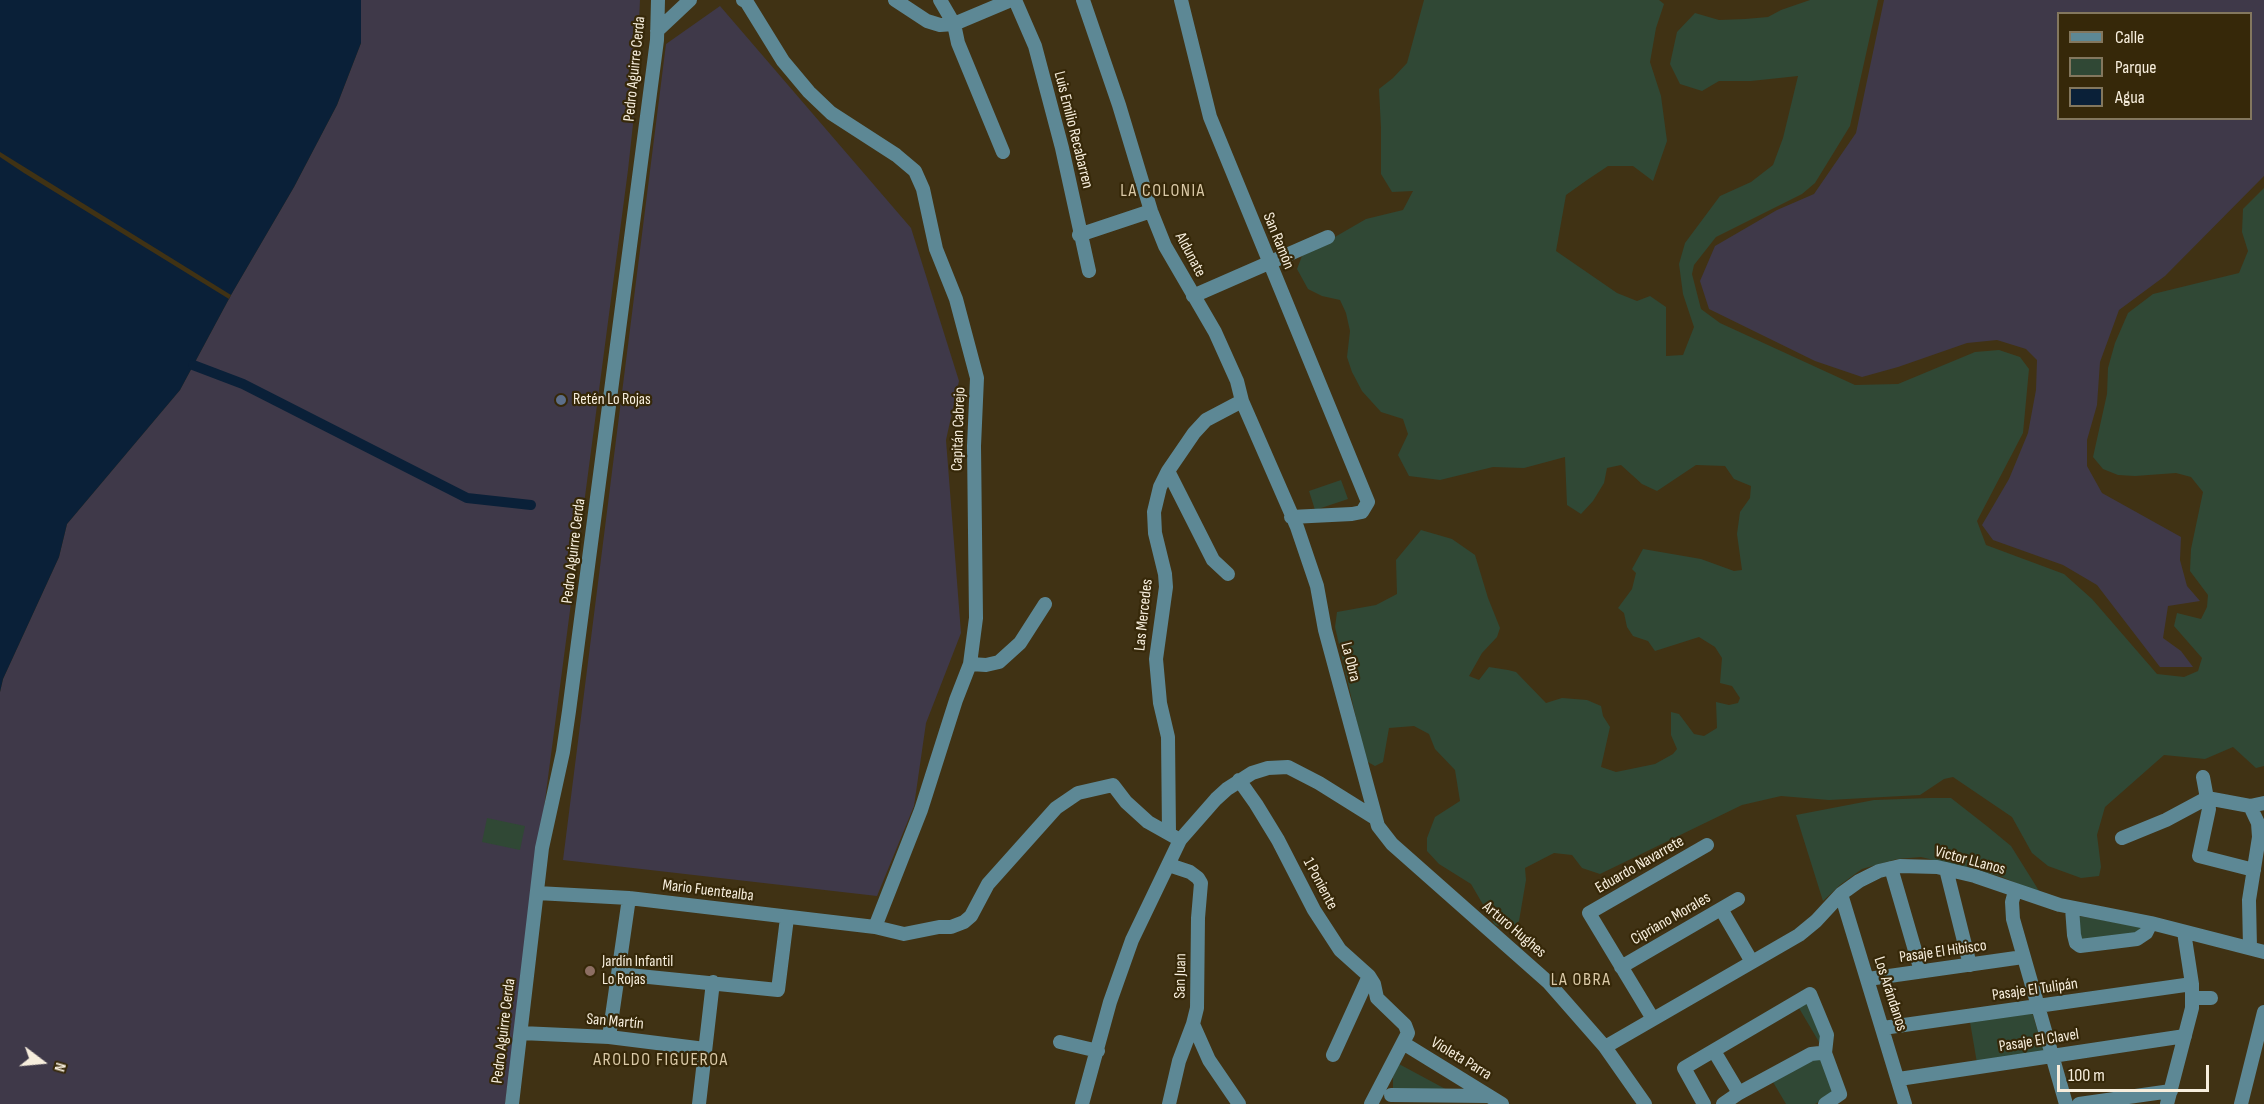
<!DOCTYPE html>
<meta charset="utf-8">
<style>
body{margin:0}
#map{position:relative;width:2264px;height:1104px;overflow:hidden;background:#403214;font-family:"Sofia Sans Condensed",sans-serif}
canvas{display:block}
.legend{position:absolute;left:2057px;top:12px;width:195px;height:108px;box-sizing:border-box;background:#362809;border:2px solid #83775e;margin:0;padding:8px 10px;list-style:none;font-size:18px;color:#f7eedd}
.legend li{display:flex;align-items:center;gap:12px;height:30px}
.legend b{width:30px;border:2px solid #83775e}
.north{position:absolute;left:12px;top:1032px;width:60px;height:60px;-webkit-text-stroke:4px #362809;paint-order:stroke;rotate:106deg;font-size:16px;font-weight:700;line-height:24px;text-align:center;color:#f7eedd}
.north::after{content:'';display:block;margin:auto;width:21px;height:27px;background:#f7eedd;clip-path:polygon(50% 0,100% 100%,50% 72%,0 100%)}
.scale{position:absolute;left:2057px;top:1065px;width:152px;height:27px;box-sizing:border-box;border:3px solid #f7eedd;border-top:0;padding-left:8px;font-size:18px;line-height:21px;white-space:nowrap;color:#f7eedd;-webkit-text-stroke:4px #362809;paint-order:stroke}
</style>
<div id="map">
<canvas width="2264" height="1104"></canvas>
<ul class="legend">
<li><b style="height:8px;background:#5d8895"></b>Calle</li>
<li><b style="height:16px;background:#304835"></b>Parque</li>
<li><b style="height:16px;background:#0a2038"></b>Agua</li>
</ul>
<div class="north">N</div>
<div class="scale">100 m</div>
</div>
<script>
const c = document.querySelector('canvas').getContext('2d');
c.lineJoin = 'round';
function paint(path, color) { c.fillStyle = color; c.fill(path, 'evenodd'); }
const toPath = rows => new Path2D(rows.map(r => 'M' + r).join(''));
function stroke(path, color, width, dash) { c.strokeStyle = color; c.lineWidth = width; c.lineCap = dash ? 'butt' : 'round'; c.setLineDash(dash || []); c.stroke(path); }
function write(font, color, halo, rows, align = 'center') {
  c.font = font + ' "Sofia Sans Condensed",sans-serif'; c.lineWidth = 4.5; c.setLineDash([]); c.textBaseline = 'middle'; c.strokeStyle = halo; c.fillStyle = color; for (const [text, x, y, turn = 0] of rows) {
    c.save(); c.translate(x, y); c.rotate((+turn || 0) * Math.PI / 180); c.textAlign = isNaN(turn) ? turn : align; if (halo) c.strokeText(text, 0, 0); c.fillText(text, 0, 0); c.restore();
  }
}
paint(toPath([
 [361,0,640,0,635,106,628,170,505,1104,0,1104,0,692,3,679,59,557,67,524,180,390,231,295,294,187,337,105,361,43],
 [1884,0,2264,0,2264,176,2165,276,2119,310,2100,362,2097,405,2087,440,2087,466,2102,493,2181,537,2180,560,2187,586,2200,601,2168,606,2163,638,2181,651,2193,667,2160,667,2097,585,2063,565,1993,540,1982,525,2009,479,2028,433,2036,390,2037,360,2026,349,1997,340,1967,343,1898,367,1862,377,1815,361,1709,309,1700,281,1715,246,1777,210,1814,194,1856,133],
 [2058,14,2250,14,2250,118,2058,118],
 [720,6,911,228,959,381,946,440,961,633,926,723,914,806,877,896,563,860,666,44]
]), '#3f3949');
paint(toPath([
 [1424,0,1659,0,1664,4,1656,28,1650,62,1661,96,1667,141,1653,181,1633,166,1608,166,1587,180,1566,195,1556,251,1617,293,1637,301,1650,296,1666,307,1666,356,1683,355,1694,327,1683,294,1679,264,1685,243,1720,196,1751,182,1773,165,1783,138,1798,76,1751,81,1719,81,1702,91,1680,84,1670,64,1677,32,1695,13,1719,20,1745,19,1768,17,1781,10,1810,0,1878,0,1850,126,1815,183,1802,194,1716,237,1694,265,1692,274,1701,309,1720,323,1855,385,1898,384,1975,352,1999,350,2020,357,2029,369,2023,433,1977,521,1986,545,2064,574,2092,599,2157,674,2184,677,2198,671,2202,658,2174,626,2177,613,2201,619,2207,607,2208,595,2190,571,2191,549,2203,492,2191,477,2176,473,2135,476,2118,475,2103,469,2093,457,2107,394,2108,368,2115,343,2128,313,2153,294,2239,273,2248,251,2242,232,2243,209,2264,188,2264,766,2256,768,2233,747,2205,759,2164,755,2105,807,2097,835,2101,867,2099,876,2081,878,2048,866,2032,853,2012,817,1953,777,1944,779,1920,795,1829,800,1781,796,1742,805,1600,874,1582,868,1572,855,1554,853,1525,868,1526,880,1519,921,1510,929,1495,925,1471,884,1439,864,1427,851,1427,838,1435,817,1460,801,1455,770,1435,749,1429,734,1414,726,1389,728,1383,762,1375,766,1366,761,1335,627,1337,612,1376,605,1397,594,1396,560,1421,530,1452,539,1475,555,1488,598,1500,628,1497,637,1482,653,1469,676,1479,680,1489,667,1508,670,1516,672,1546,703,1562,698,1587,700,1601,706,1603,716,1610,727,1601,767,1616,772,1655,764,1673,754,1677,749,1671,735,1671,712,1679,714,1694,734,1704,736,1717,728,1716,702,1729,705,1738,703,1740,698,1732,686,1720,683,1722,658,1715,647,1699,637,1655,651,1648,641,1633,636,1627,627,1624,613,1618,608,1632,589,1636,573,1632,569,1643,549,1701,559,1734,571,1742,570,1737,534,1740,512,1750,498,1751,486,1734,479,1725,466,1696,465,1657,491,1642,484,1621,465,1607,468,1604,483,1593,501,1581,514,1567,505,1565,457,1524,468,1493,467,1440,480,1409,476,1398,455,1408,434,1403,419,1381,412,1362,391,1352,372,1347,357,1350,331,1346,313,1340,300,1322,296,1308,289,1297,269,1302,256,1366,219,1403,210,1413,191,1392,192,1381,174,1381,128,1379,89,1393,78,1407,63],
 [1341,480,1348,499,1315,510,1309,491],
 [1930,798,1951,798,1988,827,2011,846,2041,894,2000,876,1921,857,1897,859,1862,869,1840,885,1823,901,1796,815,1874,800],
 [487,818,525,826,520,850,482,842],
 [2079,916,2143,927,2138,936,2082,941,2078,933],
 [1809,994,1824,1042,1819,1042,1796,1003],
 [2032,1012,2044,1053,1977,1063,1970,1022],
 [1821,1055,1836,1090,1831,1095,1815,1104,1786,1104,1773,1082],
 [1399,1064,1451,1092,1393,1090,1393,1077]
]), '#304835');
paint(toPath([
 [0,0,361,0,361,43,337,105,294,187,231,295,180,390,67,524,59,557,3,679,0,692]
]), '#0a2038');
paint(toPath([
 [0,152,231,295,229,299,24,173,0,157]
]), '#403214');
stroke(toPath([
 [193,365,243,384,467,498,531,505]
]), '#0a2038', 10);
stroke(toPath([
 [743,0,746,1,783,61,809,92,831,113,896,155,915,171,923,189,936,249,956,299,977,378,974,446,976,618,970,664,956,700,921,810,875,927],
 [895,0,927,21,940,25,954,24,1011,0],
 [940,0,954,24,958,43,1003,152],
 [1015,0,1035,46,1062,148,1089,271],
 [1083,0,1119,105,1151,211,1165,246,1215,332,1237,381,1242,401,1297,527,1317,586,1325,630,1378,826,1392,844,1548,982,1605,1047,1645,1104],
 [1181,0,1210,117,1368,502,1362,512,1352,514,1291,517],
 [657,31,690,0],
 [1079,235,1151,211],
 [1193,296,1328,237],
 [1168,471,1213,560,1228,574],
 [970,664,986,665,999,662,1020,643,1045,604],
 [2203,777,2209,809,2199,856,2254,870],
 [1239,780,1256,804,1278,840,1314,910,1340,950,1369,976,1374,984,1377,998,1405,1025,1408,1033,1371,1104],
 [1169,833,1168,737,1160,703,1156,659,1166,587,1165,574,1155,533,1154,512,1160,487,1168,471,1194,433,1206,420,1242,401],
 [2122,838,2166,820,2207,798,2250,806,2264,803],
 [1169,865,1190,872,1198,878,1201,883,1198,918,1197,1008,1193,1024,1179,1061,1169,1104],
 [1891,868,1921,971],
 [1946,869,1970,965],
 [2015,891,2012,902,2013,919,2066,1104],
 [537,893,629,898,875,927,904,934,939,927,951,927,964,922,971,916,988,884,1056,808,1078,793,1113,785,1126,802,1148,822,1180,840],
 [1841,894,1905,1104],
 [2072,908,2074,935,2076,943,2080,946,2137,939,2146,933,2151,923],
 [1721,909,1752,962],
 [2250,948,2249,900,2259,837,2258,823,2250,806],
 [1621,967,1738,899],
 [619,974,778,990,787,918],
 [1868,979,2023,957],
 [2192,998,2211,998],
 [1653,1019,1589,913,1707,845],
 [1193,1024,1209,1060,1239,1104],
 [1883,1028,2192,984],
 [521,1033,609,1037,705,1049],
 [609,1037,629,898],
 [1060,1042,1098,1051],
 [1403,1043,1502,1104],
 [1605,1047,1799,935,1816,921,1841,894,1859,881,1879,871,1900,866,1937,867,1975,876,2060,905,2151,923,2264,952],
 [1714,1051,1739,1093],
 [1333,1055,1369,976],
 [1899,1079,2185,1036],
 [1391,1095,1488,1096],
 [512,1104,542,848,563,752,569,711,657,40,658,0],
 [699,1104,713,982],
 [1082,1104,1110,1002,1132,940,1180,840,1216,799,1227,789,1252,773,1268,768,1288,767,1319,783,1375,818],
 [1704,1104,1684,1068,1810,994,1827,1035,1825,1053],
 [1723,1104,1739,1093,1811,1054,1820,1053,1825,1053,1840,1094,1825,1104],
 [2079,1104,2171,1091],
 [2167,1104,2192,1008,2192,984,2184,932],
 [2241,1104,2264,1012]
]), '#5d8895', 14);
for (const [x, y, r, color] of [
 [561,400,6,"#5c6f8a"],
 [590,971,6,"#8d6e63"]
]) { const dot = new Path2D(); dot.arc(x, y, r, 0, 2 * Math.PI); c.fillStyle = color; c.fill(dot); stroke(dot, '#362809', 2); }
write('16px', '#f7eedd', '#362809', [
 ["Pedro Aguirre Cerda",635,69,-84],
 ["Luis Emilio Recabarren",1073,130,76],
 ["San Ramón",1278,241,68],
 ["Aldunate",1190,255,62],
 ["Capitán Cabrejo",959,429,-88],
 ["Pedro Aguirre Cerda",574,551,-83],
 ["Las Mercedes",1144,615,-84],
 ["La Obra",1350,662,76],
 ["Victor LLanos",1970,861,15],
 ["Eduardo Navarrete",1640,865,-30],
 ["1 Poniente",1320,884,62],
 ["Mario Fuentealba",708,891,7],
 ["Cipriano Morales",1671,919,-30],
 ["Arturo Hughes",1514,930,40],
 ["Pasaje El Hibisco",1943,952,-8],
 ["San Juan",1181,976,-89],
 ["Pasaje El Tulipán",2035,990,-8],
 ["Los Arándanos",1890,994,72],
 ["San Martín",615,1022,5],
 ["Pedro Aguirre Cerda",504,1031,-83],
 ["Pasaje El Clavel",2039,1041,-9],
 ["Violeta Parra",1461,1059,31]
]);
write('16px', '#f7eedd', '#362809', [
 ["Retén Lo Rojas",573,400],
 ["Jardín Infantil",602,962],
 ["Lo Rojas",602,980]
], 'left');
c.letterSpacing = '1.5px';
write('18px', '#dbcaa8', '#362809', [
 ["LA COLONIA",1163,191],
 ["LA OBRA",1581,980],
 ["AROLDO FIGUEROA",661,1060]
]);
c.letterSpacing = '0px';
</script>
